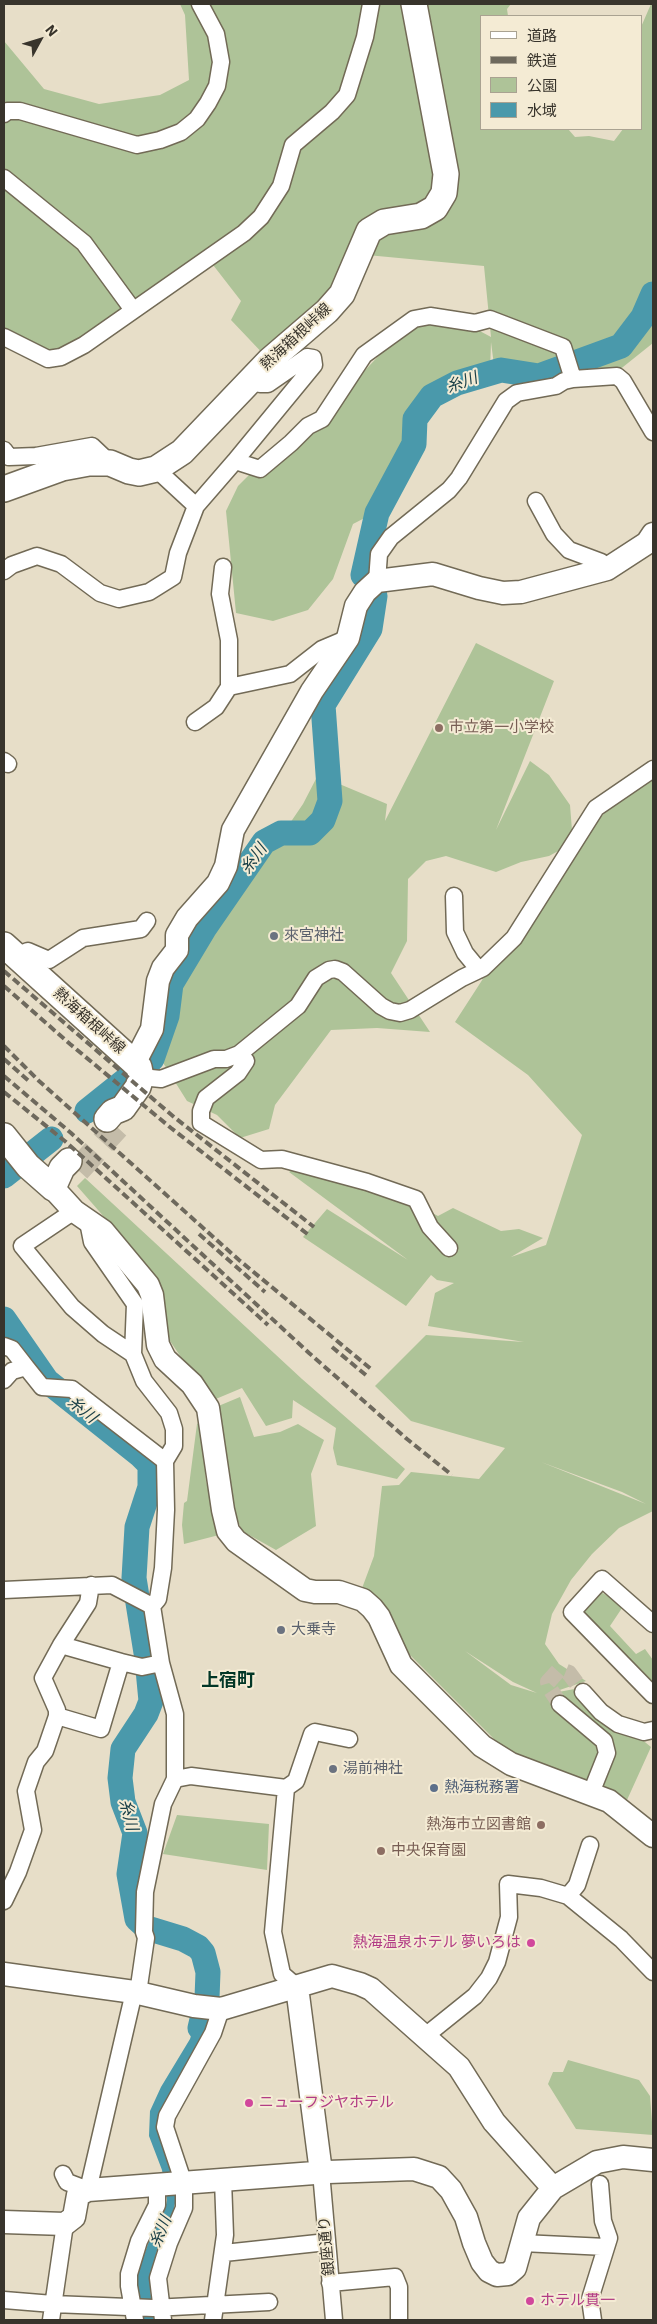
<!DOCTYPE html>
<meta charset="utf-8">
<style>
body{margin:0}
#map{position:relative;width:657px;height:2324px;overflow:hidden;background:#e7dec8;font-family:"IBM Plex Sans","Noto Sans JP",sans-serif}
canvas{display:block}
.frame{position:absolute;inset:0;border:5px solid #38342c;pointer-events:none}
.legend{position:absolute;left:480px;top:15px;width:162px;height:115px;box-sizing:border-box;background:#f4ebd4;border:1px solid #a9a291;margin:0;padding:6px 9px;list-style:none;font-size:15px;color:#38342c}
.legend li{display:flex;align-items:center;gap:10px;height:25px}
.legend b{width:25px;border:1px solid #a9a291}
.north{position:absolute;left:15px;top:15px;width:50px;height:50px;-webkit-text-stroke:4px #f4ebd4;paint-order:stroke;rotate:51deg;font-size:14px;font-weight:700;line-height:20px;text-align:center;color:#38342c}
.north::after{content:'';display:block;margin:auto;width:18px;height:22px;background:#38342c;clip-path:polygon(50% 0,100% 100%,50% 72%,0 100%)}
</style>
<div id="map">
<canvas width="657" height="2324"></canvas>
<div class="frame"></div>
<ul class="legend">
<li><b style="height:6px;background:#fff"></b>道路</li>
<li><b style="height:6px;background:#6e695d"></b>鉄道</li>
<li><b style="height:14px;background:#aec398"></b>公園</li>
<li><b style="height:14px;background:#4a99ab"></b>水域</li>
</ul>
<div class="north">N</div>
</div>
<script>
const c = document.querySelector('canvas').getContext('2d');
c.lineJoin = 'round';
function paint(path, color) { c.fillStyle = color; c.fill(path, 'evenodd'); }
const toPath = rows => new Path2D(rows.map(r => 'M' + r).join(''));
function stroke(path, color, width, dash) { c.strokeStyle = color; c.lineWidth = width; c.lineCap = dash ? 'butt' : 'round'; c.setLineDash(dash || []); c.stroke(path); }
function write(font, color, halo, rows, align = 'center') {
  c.font = font + ' "IBM Plex Sans","Noto Sans JP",sans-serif'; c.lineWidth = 4; c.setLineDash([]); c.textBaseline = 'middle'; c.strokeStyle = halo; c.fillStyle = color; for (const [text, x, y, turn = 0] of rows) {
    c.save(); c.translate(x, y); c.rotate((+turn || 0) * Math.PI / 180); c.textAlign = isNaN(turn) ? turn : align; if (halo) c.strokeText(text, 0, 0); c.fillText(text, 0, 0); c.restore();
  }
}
paint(toPath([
 [180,4,511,4,507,9,508,16,481,16,481,129,568,129,575,137,589,136,614,141,623,129,641,129,641,27,651,4,653,4,653,343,608,379,496,381,491,342,490,373,419,397,402,466,386,507,353,524,333,579,308,610,273,621,236,613,226,511,238,486,264,460,351,385,388,346,430,316,463,322,491,337,484,266,367,255,268,359,231,320,241,301,203,252,131,307,48,359,4,328,4,41,44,89,99,104,160,95,189,80,185,15],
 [476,643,554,681,496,830,530,761,549,775,570,805,573,843,549,856,521,862,496,872,446,856,426,861,408,879,407,941,391,973,430,1032,377,1028,331,1030,275,1105,269,1129,240,1138,217,1115,187,1101,160,1058,177,979,273,848,303,804,318,775,387,804,385,821],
 [653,762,653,1511,619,1528,592,1554,571,1580,552,1614,545,1644,559,1664,586,1681,548,1694,585,1687,619,1721,651,1747,627,1800,618,1802,501,1746,410,1655,361,1591,374,1556,382,1486,399,1485,411,1472,479,1479,505,1448,411,1421,375,1386,426,1335,524,1342,428,1326,435,1293,454,1283,437,1280,431,1275,406,1306,303,1237,327,1209,408,1260,289,1172,298,1166,415,1204,438,1216,453,1208,501,1231,519,1229,543,1238,511,1257,546,1245,582,1135,528,1075,455,1022,499,954,580,841,631,783],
 [541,1462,622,1492,646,1504],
 [465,1651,513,1682,537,1693,511,1685],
 [85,1178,302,1379,405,1469,397,1479,337,1465,333,1448,336,1428,293,1400,292,1418,266,1426,242,1388,211,1401,170,1341,147,1266,77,1186],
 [240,1397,254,1437,280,1432,298,1424,324,1440,311,1474,316,1526,276,1550,242,1531,225,1489,216,1407],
 [200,1422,206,1481,219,1535,184,1544,182,1525,184,1503,187,1501,197,1424],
 [599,1591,624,1605,610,1626,636,1654,645,1649,653,1660,653,1701,572,1606],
 [177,1815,269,1824,267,1870,163,1854],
 [568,2060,639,2080,650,2096,653,2135,576,2129,548,2084,553,2072,563,2072]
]), '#aec398');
paint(toPath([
 [212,1993,211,2017,201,2040,173,2088,173,2169,176,2198,173,2214,159,2244,150,2275,150,2288,154,2320,143,2320,138,2293,138,2272,148,2244,165,2209,167,2200,162,2170,149,2136,150,2111,161,2087,190,2039,198,2014,200,1997]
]), '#4a99ab');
stroke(toPath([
 [363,575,377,513,414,444,415,419,432,396,457,383,501,370,539,376,621,346,643,317,653,294],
 [147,1063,152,1059,167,1016,171,984,204,929,264,842,281,833,310,833,323,820,330,801,323,705,370,629,375,596],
 [87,1111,132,1075],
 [4,1176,51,1139],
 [4,1319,47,1381,140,1455,150,1465,150,1487,137,1527,134,1578,147,1659,151,1701,146,1714,123,1749,120,1778,123,1802,135,1833,129,1874,137,1919,147,1928,183,1939,198,1947,203,1953,208,1972,207,1998,200,2028]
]), '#4a99ab', 25);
stroke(toPath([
 [560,1704,550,1689,548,1682,558,1671,564,1671,569,1673,583,1692]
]), '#c4bca9', 16, [16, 8]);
stroke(toPath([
 [78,1170,117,1127]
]), '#c4bca9', 25, [25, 12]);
const street = toPath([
 [4,114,7,111,20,111,137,145,160,140,181,132,197,119,208,103,217,86,221,62,216,34,200,4],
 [4,178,84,243,133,310],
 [4,337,48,359,61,357,84,345,244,233,261,217,281,186,293,145,332,112,347,95,365,37,371,4],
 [252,379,260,384,268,384,307,357,313,358,314,365,235,461,260,469,291,443,308,426,322,419,364,355,414,319,430,316,475,323,490,319,563,347,573,379],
 [4,450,9,457,36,456,92,446,110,463],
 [156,469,196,506,235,461],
 [536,501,554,534,569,550,601,562,607,569],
 [4,571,12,565,37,556,61,564,100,593,119,599,149,592,173,577,178,553,196,506],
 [377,581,379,554,391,537,449,490,459,478,506,401,517,393,556,386,564,381,573,379,617,376,623,381,653,432],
 [229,687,290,674,322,649,348,638],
 [195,722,216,707,229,687,229,640,220,594,223,567],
 [4,761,8,764],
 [454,896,455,932,465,953,479,970],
 [16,956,28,951,49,960,83,938,141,929,147,921],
 [239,1054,246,1061,238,1073,206,1098,201,1111,201,1123,261,1160,282,1159,367,1182,416,1199,430,1227,449,1248],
 [141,1077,161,1079,214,1059,226,1059,239,1054,298,1006,316,978,329,970,335,969,343,972,381,1006,390,1011,400,1013,410,1010,462,978,483,968,514,938,596,808,653,769],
 [74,1211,22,1246,72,1307,103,1334,133,1354],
 [88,1222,92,1242,135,1304,133,1354,144,1381,169,1413,174,1429,174,1446,165,1461,166,1510,163,1568,158,1599,152,1606],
 [4,1346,12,1349,26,1367],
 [4,1380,12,1371,26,1367,42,1387,72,1389,165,1461],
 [4,1590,112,1585,152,1606],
 [653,1624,602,1579,572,1612,653,1695],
 [61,1645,43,1678,57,1710,57,1716,101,1729,121,1662,61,1645,88,1603,91,1585],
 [121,1662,142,1667,161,1663],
 [583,1692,601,1712,618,1724,644,1732,653,1730],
 [560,1704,604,1741,607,1753,591,1793],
 [175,1779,191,1776,286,1788,296,1781,312,1734,315,1732,349,1739],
 [286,1788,273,1932,282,1974,297,1987],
 [568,1896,577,1885,590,1845],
 [4,1901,18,1872,33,1830,26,1791,36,1762,45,1751,57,1716],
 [138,1993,146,1938,144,1932,145,1892,163,1804,175,1779,175,1714,161,1663,152,1606],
 [424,2037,475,1996,489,1978,497,1962,509,1917,508,1884,541,1888,568,1896,621,1939,653,1972],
 [321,2172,334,2320],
 [63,2174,67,2182,88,2190,134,1992],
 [522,2243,606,2247],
 [224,2253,327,2242],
 [330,2283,395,2277,399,2287,399,2320],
 [4,2300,53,2304,153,2308,269,2302],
 [51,2320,65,2224],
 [135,2320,129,2286,129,2274,139,2241,157,2205,157,2186],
 [163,2320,158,2278,169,2243,184,2208,184,2184,165,2127,167,2116,213,2033,221,2009],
 [213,2320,225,2235,223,2180],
 [593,2320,590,2299,609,2238,603,2221,600,2184]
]);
const secondary = toPath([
 [135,1062,152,1029,158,981,163,968,177,950,177,935,187,918,218,883,226,866,233,830,312,691,348,638,356,606,365,592,377,581,433,574,479,588,503,593,521,592,607,569,647,543,653,534],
 [53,1188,74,1211,103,1231,148,1285,152,1295,158,1345,165,1359,192,1384,208,1408,223,1510,228,1531,236,1541,305,1590,315,1592,339,1592,363,1600,372,1608,379,1617,401,1665,482,1746,511,1764,609,1801,653,1836],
 [4,1974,134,1992,194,2006,221,2009,332,1976,360,1984,371,1989,459,2067,494,2122,553,2188],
 [297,1987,321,2172],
 [4,2222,65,2224,74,2217,78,2195,88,2190,328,2172,414,2169,439,2177,451,2190,466,2217,474,2243,482,2262,489,2271,497,2275,508,2274,515,2268,529,2218,553,2188,597,2162,623,2157,653,2160]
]);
const primary = toPath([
 [4,489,62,468,89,463,110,463,129,471,139,473,156,469,182,452,270,360,327,311,342,294,369,231,384,222,421,216,435,208,444,193,446,174,414,4],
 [4,945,139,1067,141,1077,138,1087,123,1108,113,1112,107,1119],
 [4,1136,28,1166,53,1188],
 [53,1188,62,1168,69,1161]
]);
stroke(street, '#726a56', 19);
stroke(secondary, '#726a56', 25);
stroke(primary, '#726a56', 28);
stroke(street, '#fff', 16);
stroke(secondary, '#fff', 22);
stroke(primary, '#fff', 25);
stroke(toPath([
 [4,971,174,1117,314,1227],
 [4,986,70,1044,171,1128,310,1236],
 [4,1046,39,1081,239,1260,371,1369],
 [4,1059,30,1082],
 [4,1076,71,1133,309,1353,407,1439,452,1475],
 [4,1092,66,1142,268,1325],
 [199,1234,265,1292],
 [332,1347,367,1376]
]), '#6e695d', 4, [8, 4]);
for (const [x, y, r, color] of [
 [439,728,5,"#8d6e63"],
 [274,936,5,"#6b7280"],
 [281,1630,5,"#6b7280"],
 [333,1769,5,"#6b7280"],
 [434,1788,5,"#5c6f8a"],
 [541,1825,5,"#8d6e63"],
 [381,1851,5,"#8d6e63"],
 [531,1943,5,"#d1479c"],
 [249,2103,5,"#d1479c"],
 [530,2301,5,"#d1479c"]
]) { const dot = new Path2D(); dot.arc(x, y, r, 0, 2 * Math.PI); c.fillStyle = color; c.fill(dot); stroke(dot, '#f4ebd4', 2); }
write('15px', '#38342c', '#f4ebd4', [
 ["熱海箱根峠線",296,337,-43],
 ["熱海箱根峠線",89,1021,42],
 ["銀座通り",327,2246,-95]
]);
write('15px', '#785e54', '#f4ebd4', [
 ["市立第一小学校",449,728],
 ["熱海市立図書館",531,1825,"right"],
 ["中央保育園",391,1851]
], 'left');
write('15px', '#5b616d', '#f4ebd4', [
 ["來宮神社",284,936],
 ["大乗寺",291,1630],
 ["湯前神社",343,1769]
], 'left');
write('15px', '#4e5e75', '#f4ebd4', [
 ["熱海税務署",444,1788]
], 'left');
write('15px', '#b23c85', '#f4ebd4', [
 ["熱海温泉ホテル 夢いろは",521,1943,"right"],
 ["ニューフジヤホテル",259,2103],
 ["ホテル貫一",540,2301]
], 'left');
write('italic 16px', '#1b4048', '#f4ebd4', [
 ["糸川",462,383,-20],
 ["糸川",254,859,-54],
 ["糸川",82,1410,39],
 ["糸川",128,1815,75],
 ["糸川",161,2232,-68]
]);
write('bold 18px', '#023727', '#f4ebd4', [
 ["上宿町",228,1681]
]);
</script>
